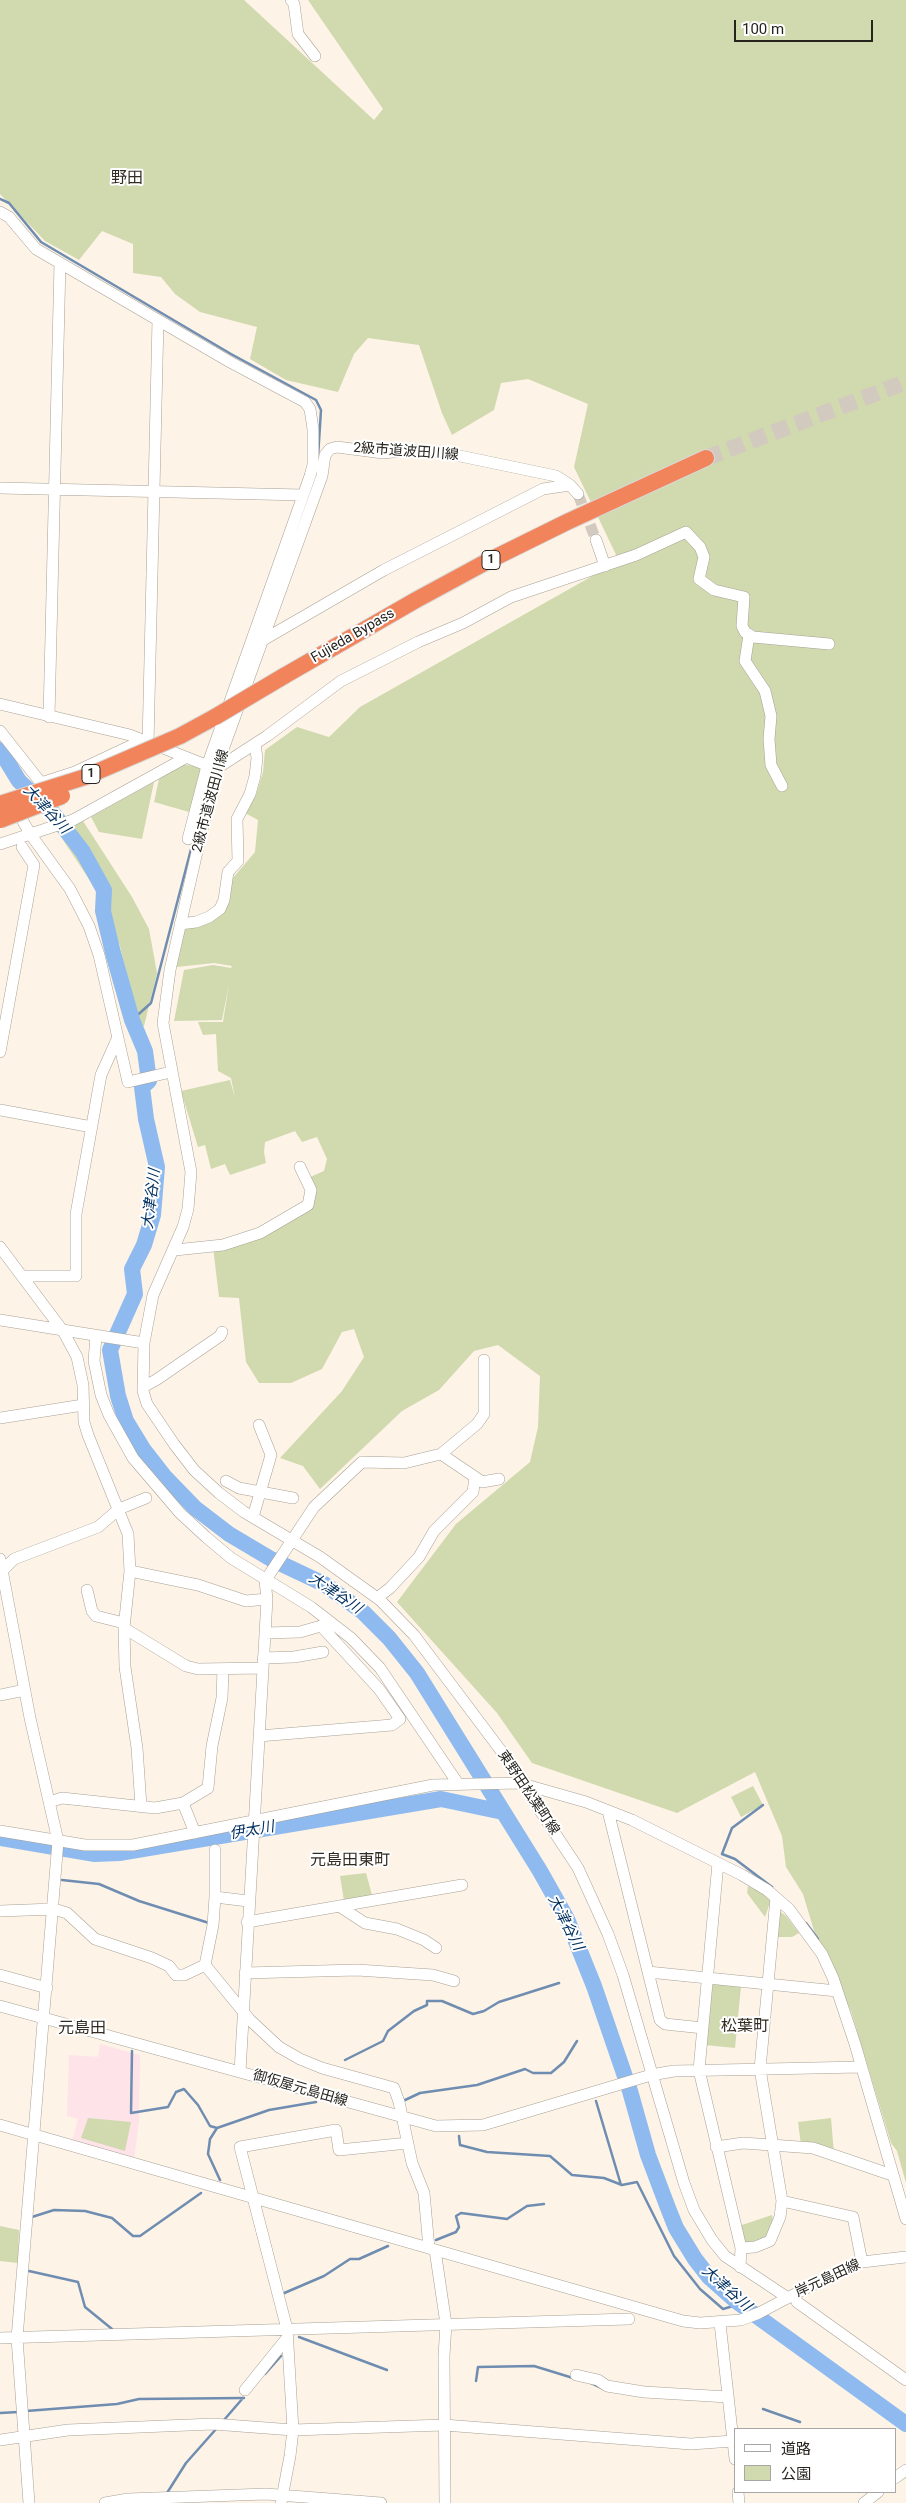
<!DOCTYPE html>
<meta charset="utf-8">
<style>
body{margin:0}
#map{position:relative;width:906px;height:2503px;overflow:hidden;background:#fdf3e7;font-family:Roboto,"Noto Sans JP",sans-serif}
canvas{display:block}
.legend{position:absolute;left:734px;top:2428px;width:162px;height:65px;box-sizing:border-box;background:#fff;border:1px solid #a9a7a5;margin:0;padding:6px 9px;list-style:none;font-size:15px;color:#27241f}
.legend li{display:flex;align-items:center;gap:10px;height:25px}
.legend b{width:25px;border:1px solid #a9a7a5}
.scale{position:absolute;left:734px;top:20px;width:139px;height:22px;box-sizing:border-box;border:2px solid #27241f;border-top:0;padding-left:6px;font-size:15px;line-height:18px;white-space:nowrap;color:#27241f;-webkit-text-stroke:4px #fff;paint-order:stroke}
</style>
<div id="map">
<canvas width="906" height="2503"></canvas>
<ul class="legend">
<li><b style="height:6px;background:#fff"></b>道路</li>
<li><b style="height:14px;background:#d1d9ae"></b>公園</li>
</ul>
<div class="scale">100 m</div>
</div>
<script>
const c = document.querySelector('canvas').getContext('2d');
c.lineJoin = 'round';
function paint(path, color) { c.fillStyle = color; c.fill(path, 'evenodd'); }
const toPath = rows => new Path2D(rows.map(r => 'M' + r).join(''));
function stroke(path, color, width, dash) { c.strokeStyle = color; c.lineWidth = width; c.lineCap = dash ? 'butt' : 'round'; c.setLineDash(dash || []); c.stroke(path); }
function write(font, color, halo, rows, align = 'center') {
  c.font = font + ' Roboto,"Noto Sans JP",sans-serif'; c.lineWidth = 4; c.setLineDash([]); c.textBaseline = 'middle'; c.strokeStyle = halo; c.fillStyle = color; for (const [text, x, y, turn = 0] of rows) {
    c.save(); c.translate(x, y); c.rotate((+turn || 0) * Math.PI / 180); c.textAlign = isNaN(turn) ? turn : align; if (halo) c.strokeText(text, 0, 0); c.fillText(text, 0, 0); c.restore();
  }
}
paint(toPath([
 [100,2044,140,2055,139,2121,134,2159,72,2141,78,2119,67,2116,69,2055,98,2057]
]), '#fee3e8');
paint(toPath([
 [0,0,244,0,374,120,383,109,308,0,906,0,906,2183,897,2151,891,2143,851,2011,815,1934,803,1894,786,1867,782,1836,755,1772,677,1813,532,1763,497,1713,397,1602,456,1524,530,1462,538,1427,540,1376,498,1345,474,1351,439,1390,402,1411,320,1489,303,1466,280,1458,342,1391,364,1357,354,1329,342,1332,322,1369,291,1383,259,1383,246,1362,239,1298,219,1297,213,1247,311,1207,310,1177,324,1171,327,1159,317,1137,302,1142,295,1131,265,1142,264,1152,266,1163,230,1175,225,1164,211,1169,205,1145,198,1147,181,1091,230,1080,235,1098,231,1078,218,1071,216,1034,203,1035,198,1022,223,1022,229,984,222,1020,174,1021,184,970,213,965,231,968,232,966,214,963,177,967,177,952,182,926,218,914,232,879,255,852,258,820,245,813,256,795,263,772,265,750,297,727,329,737,360,707,619,561,574,467,588,404,528,379,501,383,494,410,452,435,442,413,419,345,368,338,354,354,338,392,286,380,250,359,257,327,200,312,175,294,161,277,133,273,133,244,102,231,79,260,45,241,0,194],
 [182,764,204,768,189,812,154,802,159,779],
 [154,782,142,839,99,832,91,817],
 [83,821,132,897,149,929,157,973,144,1026,138,1026,120,946,103,900,59,834],
 [753,1786,763,1805,741,1817,731,1797],
 [366,1873,372,1895,344,1901,340,1876],
 [748,1886,762,1893,771,1900,765,1917,747,1893],
 [778,1910,786,1916,799,1933,792,1937,775,1937],
 [713,1982,741,1986,735,2048,705,2045],
 [88,2118,131,2122,125,2151,81,2138],
 [831,2118,834,2154,801,2145,798,2122],
 [772,2215,773,2220,767,2238,746,2245,739,2226],
 [0,2226,19,2230,18,2263,0,2261]
]), '#d1d9ae');
stroke(toPath([
 [0,199,9,203,41,242,231,354,316,400,321,410,318,457],
 [132,1020,151,1003,196,830],
 [763,1805,732,1828,722,1854,735,1859,772,1887],
 [62,1880,99,1884,139,1901,209,1923],
 [806,1923,818,1939],
 [132,2051,131,2113,168,2107,176,2092,184,2089,198,2105,210,2126,217,2128],
 [345,2060,383,2041,388,2031,414,2011,427,2005,427,2001,442,2001,473,2014,484,2011,499,2002,559,1983],
 [403,2101,420,2093,477,2085,525,2069,533,2073,551,2073,564,2062,577,2041],
 [596,2101,621,2185],
 [459,2136,460,2145,487,2152,550,2156,572,2175,604,2178,622,2185,637,2182,674,2256,700,2289,723,2309,740,2304],
 [220,2180,208,2154,210,2139,217,2128,269,2110,316,2102],
 [32,2217,54,2210,85,2211,112,2218,133,2236,140,2236,201,2193],
 [436,2240,456,2232,459,2227,456,2216,461,2213,507,2219,527,2206,544,2204],
 [29,2271,78,2282,85,2307,112,2329],
 [282,2294,324,2276,350,2259,359,2259,388,2246],
 [299,2337,387,2370],
 [265,2374,281,2356],
 [476,2381,478,2367,534,2366,573,2378],
 [591,2383,604,2389],
 [763,2409,800,2422],
 [26,2411,117,2404,139,2399,244,2398],
 [0,2413,18,2412],
 [224,2420,243,2398],
 [903,2422,906,2418],
 [167,2493,186,2463,217,2428]
]), '#6f8db1', 2.5);
stroke(toPath([
 [0,750,19,781,52,812,83,852,104,890,103,911,113,953,132,1020,145,1051,149,1081,142,1087,146,1119,157,1167,153,1215,144,1245,132,1269,135,1294,110,1350,118,1396,126,1421,143,1449,164,1476,195,1508,229,1534,271,1559,324,1584,363,1612,389,1638,417,1673,540,1871,567,1919,594,1986,630,2091,648,2155,668,2208,676,2228,695,2259,709,2277,736,2301,906,2424],
 [0,1838,95,1854,119,1853,441,1799,503,1812]
]), '#8ebaef', 16);
stroke(toPath([
 [578,494,596,540]
]), '#d2cabf', 11, [11, 5.5]);
stroke(toPath([
 [706,458,906,382]
]), '#d2cabf', 16, [16, 8]);
const minor = toPath([
 [291,0,294,4,298,34,315,56],
 [0,212,9,217,36,249,230,362,305,402,310,409,313,429,313,465,310,476,207,766,188,839],
 [570,485,556,476,441,452,412,450,383,453,337,447,330,449,325,455,322,476,216,769,170,970,163,1023,191,1172,188,1209,183,1227,153,1295,144,1343,143,1391,147,1404,174,1444,194,1470,219,1493,244,1512,320,1557,380,1600,414,1635,526,1784,535,1803,578,1868,608,1934,623,1975,684,2183,694,2210,712,2240,725,2256,788,2298],
 [0,488,303,495],
 [596,540,605,566],
 [749,635,745,661,765,691,771,716,769,739,771,765,782,786],
 [263,640,384,570,543,489,570,485,578,494],
 [0,704,130,735,216,769,267,736,341,681,418,642,463,623,511,597,636,555,686,532,700,547,704,557,699,579,714,590,744,597,742,626,745,632,753,637,829,644],
 [49,717,60,263],
 [0,731,41,783,75,772,141,741],
 [148,744,158,320],
 [12,810,21,818,31,835,70,889,89,926,99,955,128,1082,171,1072],
 [0,844,73,820,185,758],
 [180,924,196,922,209,917,220,909,224,900,228,872,238,861,237,819,250,794,255,776,257,758,255,744],
 [0,1052,34,865,22,847],
 [0,1110,92,1127],
 [0,1247,63,1331,77,1357,83,1385,84,1422,88,1435,128,1534,130,1571,124,1628,125,1667,137,1748,141,1806],
 [175,1250,223,1245,260,1233,308,1205,311,1190,300,1167],
 [22,1276,76,1276,76,1214,101,1075,118,1037],
 [0,1320,144,1343],
 [96,1336,94,1361,101,1395,109,1415,133,1458,180,1513,206,1537,231,1558,311,1607,351,1638,380,1668,459,1785],
 [143,1387,156,1380,220,1336,222,1332],
 [0,1418,83,1405],
 [475,1477,482,1482,499,1479],
 [226,1481,239,1488,293,1498],
 [253,1517,271,1455,259,1425],
 [0,1559,30,1718,58,1841,17,2338,29,2503],
 [3,1570,14,1559,98,1527,119,1509,146,1498],
 [130,1571,198,1585,246,1601,267,1599],
 [87,1590,92,1611,96,1616,124,1623],
 [377,1598,390,1588,419,1557,434,1531,473,1492,475,1477,441,1454],
 [124,1628,186,1666,198,1669,263,1668],
 [263,1658,294,1657,323,1652],
 [0,1695,25,1690],
 [259,1736,392,1725,400,1719,379,1689,321,1626,300,1632,265,1633],
 [49,1802,62,1798,155,1808,183,1803,208,1788,212,1746,222,1698,223,1669],
 [183,1803,195,1833],
 [608,1811,660,2020,665,2024,703,2028],
 [0,1831,85,1845,133,1845,433,1785,519,1783,586,1802,632,1820,742,1875,767,1890,789,1909,822,1954,833,1978,855,2044,906,2219],
 [718,1863,699,2070,741,2248],
 [215,1897,215,1850],
 [339,1906,365,1923,397,1929,424,1940,436,1948],
 [0,1911,54,1909,67,1913,95,1939,152,1958,169,1966,176,1975,184,1975,205,1965,213,1925,215,1897,248,1901],
 [247,1922,462,1885],
 [205,1965,250,2020,279,2047,300,2059,322,2068,394,2088,399,2102,412,2163,424,2193,429,2248],
 [648,1972,837,1991],
 [245,1973,357,1970,433,1975,454,1981],
 [0,1975,47,1988],
 [0,2006,436,2126,483,2125,651,2075,674,2071,860,2067],
 [240,2072,267,1599,265,1581,314,1507,362,1462,404,1463,441,1454,477,1424,484,1414,484,1360],
 [0,2125,683,2321,700,2323,741,2320,759,2313,831,2275,862,2262,906,2257],
 [716,2147,743,2143,813,2148,892,2175],
 [782,2201,853,2217,862,2262],
 [435,2250,446,2324,444,2356,445,2503],
 [740,2267,741,2248,755,2247,770,2241,780,2217,782,2201,760,2069,776,1898],
 [797,2302,906,2380],
 [720,2323,735,2459],
 [0,2338,629,2319],
 [576,2375,598,2380,607,2386,644,2392,728,2397],
 [245,2390,287,2338],
 [0,2440,68,2430,213,2424,293,2430,444,2425,691,2444,733,2441],
 [895,2478,906,2470],
 [738,2492,739,2503],
 [105,2503,128,2499,266,2494,381,2503],
 [281,2503,290,2456,293,2430,287,2329,240,2147,336,2130,339,2150,408,2143],
 [864,2503,878,2492]
]);
const highway = toPath([
 [284,676,416,600,488,561,567,522,706,458],
 [180,736,215,717]
]);
stroke(minor, '#a9a195', 12);
stroke(highway, '#d8d8d7', 18);
stroke(minor, '#fff', 11);
stroke(highway, '#f2845c', 16);
const highwayBridge = toPath([
 [215,717,284,676],
 [0,804,85,777,180,736],
 [0,820,62,796]
]);
stroke(highwayBridge, '#d8d8d7', 18, []);
stroke(highwayBridge, '#f2845c', 16);
for (const [x, y, w] of [
 [491,560,18],
 [91,774,18]
]) { const box = new Path2D(); box.roundRect(x - w / 2, y - 9.5, w, 19, 4); c.fillStyle = '#fff'; c.fill(box); stroke(box, '#27241f', 1); }
write('bold 12px', '#27241f', null, [
 ["1",491,560],
 ["1",91,774]
]);
write('14px', '#27241f', '#fff', [
 ["2級市道波田川線",406,452,4],
 ["Fujieda Bypass",353,636,-30],
 ["2級市道波田川線",211,801,-75],
 ["東野田松葉町線",528,1793,56],
 ["御仮屋元島田線",300,2089,16],
 ["岸元島田線",828,2279,-25]
]);
write('italic 15px', '#023160', '#fff', [
 ["大津谷川",46,810,47],
 ["大津谷川",152,1199,-83],
 ["大津谷川",335,1594,34],
 ["伊太川",252,1831,-10],
 ["大津谷川",565,1923,63],
 ["大津谷川",726,2289,42]
]);
write('16px', '#322b22', '#fff', [
 ["野田",127,179],
 ["元島田東町",350,1861],
 ["松葉町",745,2027],
 ["元島田",82,2029]
]);
</script>
